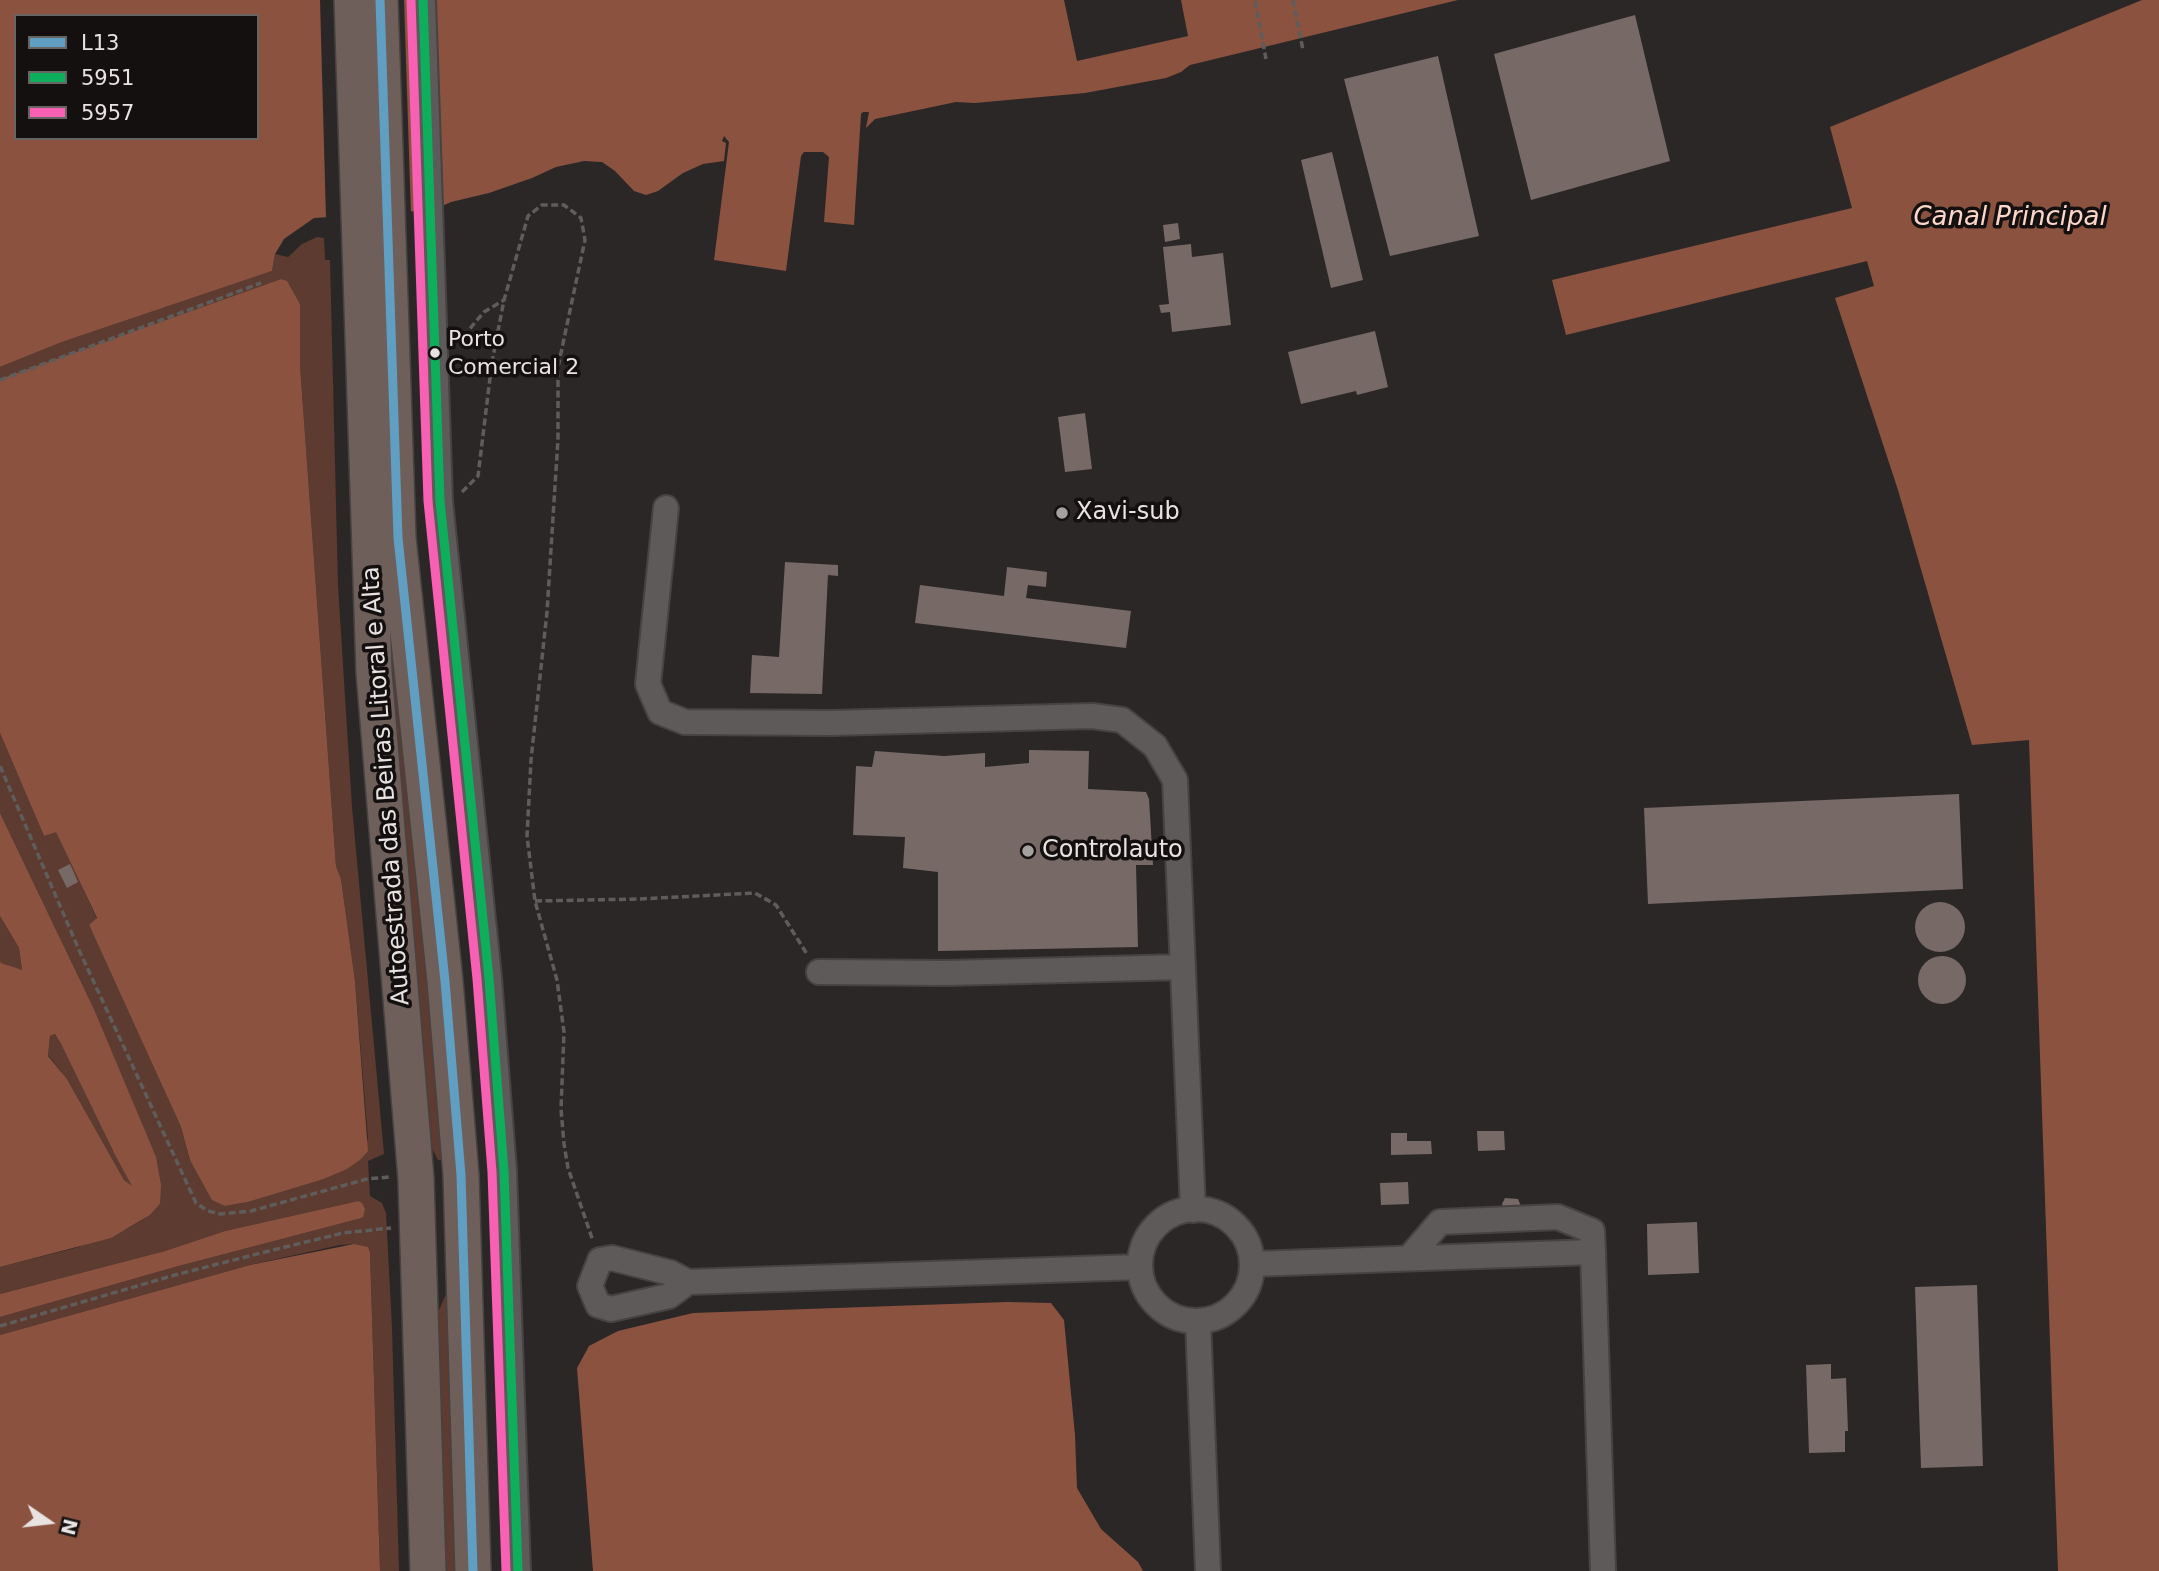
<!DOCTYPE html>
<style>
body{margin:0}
#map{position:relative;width:2159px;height:1571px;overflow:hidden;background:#2b2727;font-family:"DejaVu Sans",sans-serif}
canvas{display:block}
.legend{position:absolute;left:14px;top:14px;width:245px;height:126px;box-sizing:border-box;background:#13100f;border:2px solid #686463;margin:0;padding:9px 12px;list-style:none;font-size:21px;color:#e8e3e2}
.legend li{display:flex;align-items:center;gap:14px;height:35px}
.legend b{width:35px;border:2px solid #686463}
.north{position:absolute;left:14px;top:1487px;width:70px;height:70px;-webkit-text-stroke:5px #13100f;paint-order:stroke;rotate:104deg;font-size:19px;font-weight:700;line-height:28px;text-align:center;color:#e8e3e2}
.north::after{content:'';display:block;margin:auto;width:24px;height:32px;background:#e8e3e2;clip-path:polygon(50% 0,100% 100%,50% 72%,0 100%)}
</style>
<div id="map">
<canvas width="2159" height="1571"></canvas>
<ul class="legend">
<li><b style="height:9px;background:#609fc1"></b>L13</li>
<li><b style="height:9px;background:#0daf5c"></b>5951</li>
<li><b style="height:9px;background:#f860b3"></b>5957</li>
</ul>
<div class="north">N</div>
</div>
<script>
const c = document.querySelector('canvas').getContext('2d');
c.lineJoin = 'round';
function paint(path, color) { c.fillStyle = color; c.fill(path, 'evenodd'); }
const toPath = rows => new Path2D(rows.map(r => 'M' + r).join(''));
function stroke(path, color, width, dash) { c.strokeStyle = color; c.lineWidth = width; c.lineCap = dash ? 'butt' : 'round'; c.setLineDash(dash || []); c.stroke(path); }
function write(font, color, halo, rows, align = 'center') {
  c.font = font + ' "DejaVu Sans",sans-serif'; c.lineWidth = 7; c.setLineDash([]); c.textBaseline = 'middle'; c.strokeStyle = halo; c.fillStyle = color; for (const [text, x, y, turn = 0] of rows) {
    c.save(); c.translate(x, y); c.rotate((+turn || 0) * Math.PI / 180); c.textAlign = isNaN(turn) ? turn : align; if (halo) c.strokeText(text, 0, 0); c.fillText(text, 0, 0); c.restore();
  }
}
paint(toPath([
 [317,237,324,238,325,260,330,260,338,586,352,807,384,1154,368,1161,370,1196,382,1203,386,1213,392,1328,399,1571,380,1571,370,1253,354,1244,340,1245,250,1265,0,1335,0,1317,175,1267,358,1219,358,1201,225,1231,165,1251,0,1294,0,1267,75,1248,127,1229,150,1215,160,1204,93,1007,0,813,0,733,44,836,56,831,97,919,89,925,181,1127,190,1160,225,1206,248,1202,321,1180,368,1139,355,981,341,879,336,866,300,365,300,304,287,282,281,279,0,379,0,367,62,342,272,271,275,254,288,257,302,244],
 [386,594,448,1144,441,1160,438,1160,430,1145,394,742],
 [0,916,19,948,22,971,1,963,0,960],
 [55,1034,61,1044,116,1157,134,1188,124,1180,67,1079,48,1055,50,1036],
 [446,1294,455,1316,462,1571,444,1571,437,1315]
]), '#5d3b30');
paint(toPath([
 [0,0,1064,0,1077,61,1188,36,1181,0,1458,0,1190,65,1181,72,1166,78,1085,93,975,103,956,102,875,119,866,128,869,112,863,112,861,114,854,225,824,222,829,157,823,152,804,152,801,156,786,271,714,260,729,142,724,136,722,141,726,143,724,161,703,164,683,173,658,191,646,195,634,191,615,171,602,162,584,161,556,167,532,178,489,193,451,202,433,210,314,218,284,239,275,254,272,271,62,342,0,367],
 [16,16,257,16,257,138,16,138],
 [2142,0,2159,0,2159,1571,2058,1571,2029,740,1972,745,1898,490,1835,298,1874,286,1867,261,1566,335,1552,280,1852,208,1830,127],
 [281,279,287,281,300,304,300,365,336,866,341,879,355,981,368,1151,361,1159,347,1169,321,1180,248,1202,225,1206,212,1200,190,1160,181,1127,89,925,97,918,56,832,44,836,0,733,0,379],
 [0,813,93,1007,156,1157,161,1185,160,1204,150,1215,111,1238,0,1267,0,960,1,963,22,970,19,948,0,916],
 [55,1034,61,1044,116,1157,132,1186,124,1180,67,1079,48,1056,50,1036],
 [358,1201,362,1203,365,1209,363,1217,358,1219,175,1267,0,1317,0,1294,165,1251,225,1231],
 [354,1244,368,1247,370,1253,380,1571,0,1571,0,1335,250,1265],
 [1007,1302,1051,1303,1064,1320,1075,1435,1077,1488,1101,1529,1138,1562,1143,1571,593,1571,577,1368,589,1346,618,1331,693,1313]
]), '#8b5240');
paint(toPath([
 [320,0,404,0,411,215,326,219]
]), '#2b2727');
paint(toPath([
 [1635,15,1670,161,1531,200,1494,54],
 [1438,56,1479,236,1390,256,1344,79],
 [1332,152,1363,280,1331,288,1301,160],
 [1178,223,1180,239,1165,242,1163,225],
 [1191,244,1192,257,1223,253,1231,325,1172,332,1170,312,1161,313,1159,305,1169,304,1163,247],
 [1375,331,1388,387,1357,395,1356,391,1301,404,1288,352],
 [1085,413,1092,469,1065,472,1058,417],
 [785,562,838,565,838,576,828,575,822,694,750,693,752,655,779,657],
 [1007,567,1047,572,1046,587,1028,585,1026,598,1131,611,1126,648,915,623,920,585,1004,596],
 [1029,750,1089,751,1088,789,1146,792,1149,799,1153,865,1136,865,1138,947,938,951,938,872,903,868,905,837,853,835,856,766,872,767,875,751,944,756,985,753,985,767,1029,763],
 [1959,794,1963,889,1648,904,1644,808],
 [70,864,78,882,67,888,58,870],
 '1915 927a25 25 0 1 1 50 0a25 25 0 1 1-50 0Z',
 '1918 980a24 24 0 1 1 48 0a24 24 0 1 1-48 0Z',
 [1477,1131,1504,1131,1505,1150,1478,1151],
 [1391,1133,1407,1133,1407,1141,1431,1141,1432,1154,1391,1155],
 [1408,1182,1409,1204,1381,1205,1380,1183],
 [1505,1198,1518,1199,1521,1206,1520,1209,1504,1209,1502,1204],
 [1697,1222,1699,1273,1648,1275,1647,1224],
 [1977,1285,1983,1466,1921,1468,1915,1287],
 [1831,1364,1831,1379,1846,1378,1848,1431,1845,1431,1845,1452,1809,1453,1806,1365]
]), '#776965');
const minor = toPath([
 [423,0,440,501,489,978,504,1171,518,1571],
 [666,508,648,684,660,712,685,722,831,723,1092,716,1122,720,1155,746,1175,780,1193,1210],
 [819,972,947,973,1183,967],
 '1140 1265a56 56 0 1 1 112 0a56 56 0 1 1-112 0Z',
 [1409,1258,1440,1222,1558,1217,1592,1231,1593,1252],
 [1253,1264,1593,1252,1603,1571],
 [688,1282,669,1296,611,1309,598,1305,590,1286,600,1260,612,1258,671,1273,688,1282,1139,1267],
 [1198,1321,1208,1571]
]);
const highway = toPath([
 [352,0,374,672,416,1179,428,1571],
 [380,0,398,538,445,981,461,1175,473,1571]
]);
stroke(minor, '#464342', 28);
stroke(highway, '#464342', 38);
stroke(toPath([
 [1293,0,1303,50],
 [1255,1,1266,59],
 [454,341,462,338,484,312,504,300],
 [0,380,261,283],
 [462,492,478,476,492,362,504,300,528,216,542,205,564,205,581,218,585,240,558,367,558,439,547,612,531,760,527,836,535,901,557,980,564,1032,561,1109,564,1144,568,1168,593,1241],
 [0,766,79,950,196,1203,208,1211,221,1214,251,1211,367,1179,389,1177],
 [535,901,639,899,755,893,776,905,807,954],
 [0,1326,175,1275,269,1251,343,1233,391,1228]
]), '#5f5d5c', 3.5, [7, 3.5]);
stroke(minor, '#5d5a59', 24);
stroke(highway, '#6e5f5b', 35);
stroke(toPath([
 [380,0,398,538,445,981,461,1175,473,1571]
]), '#609fc1', 9);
stroke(toPath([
 [423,0,440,501,489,978,504,1171,518,1571]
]), '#0daf5c', 9);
stroke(toPath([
 [411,0,428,501,477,979,492,1172,506,1571]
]), '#f860b3', 9);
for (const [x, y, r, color] of [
 [435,353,6,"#e8e3e2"],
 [1062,513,7,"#a6a1a1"],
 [1028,851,7,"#a6a1a1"]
]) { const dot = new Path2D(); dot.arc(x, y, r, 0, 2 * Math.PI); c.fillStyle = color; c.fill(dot); stroke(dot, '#13100f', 2.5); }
write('22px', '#e8e3e2', '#13100f', [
 ["Porto",448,340],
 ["Comercial 2",448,368]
], 'left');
write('24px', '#e8e3e2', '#13100f', [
 ["Xavi-sub",1076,513],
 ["Controlauto",1042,851]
], 'left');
write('24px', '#e8e3e2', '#13100f', [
 ["Autoestrada das Beiras Litoral e Alta",387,786,-94]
]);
write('italic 26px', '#fdd6ca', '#13100f', [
 ["Canal Principal",2010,218]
]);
</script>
